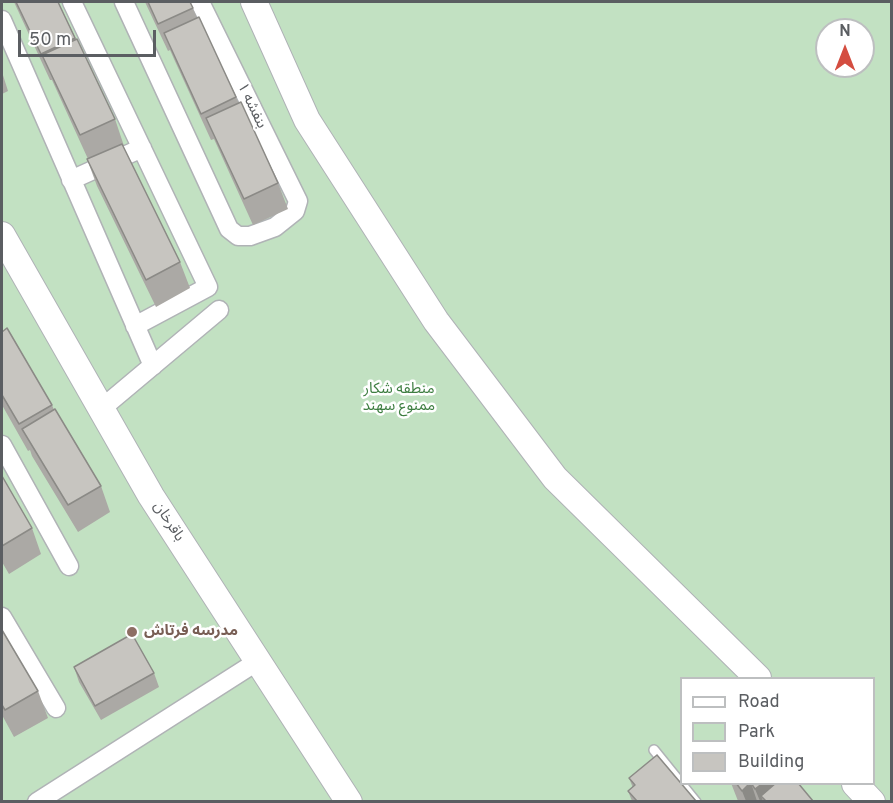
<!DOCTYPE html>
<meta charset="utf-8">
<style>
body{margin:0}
#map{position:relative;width:893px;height:803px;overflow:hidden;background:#eceae3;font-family:Overpass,sans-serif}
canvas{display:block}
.frame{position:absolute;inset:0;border:3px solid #5b5e62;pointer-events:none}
.legend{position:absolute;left:680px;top:677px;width:195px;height:108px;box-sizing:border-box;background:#fff;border:2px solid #bdbfc0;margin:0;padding:8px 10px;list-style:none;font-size:18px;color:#5b5e62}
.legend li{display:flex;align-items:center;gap:12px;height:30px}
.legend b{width:30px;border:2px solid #bdbfc0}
.north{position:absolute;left:815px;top:18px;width:60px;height:60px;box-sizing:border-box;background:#fff;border:2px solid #bdbfc0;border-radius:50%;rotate:0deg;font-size:16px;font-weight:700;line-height:24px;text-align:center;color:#5b5e62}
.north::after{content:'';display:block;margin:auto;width:21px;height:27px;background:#d44d40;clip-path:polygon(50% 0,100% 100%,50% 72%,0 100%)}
.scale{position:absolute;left:18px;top:30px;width:138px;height:27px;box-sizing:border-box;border:3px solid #5b5e62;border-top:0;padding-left:8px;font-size:18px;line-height:21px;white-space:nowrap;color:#5b5e62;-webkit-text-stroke:4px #fff;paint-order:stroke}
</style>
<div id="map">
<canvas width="893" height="803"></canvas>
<div class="frame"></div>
<ul class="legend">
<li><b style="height:8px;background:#fff"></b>Road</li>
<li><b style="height:16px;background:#c2e1c2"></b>Park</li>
<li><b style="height:16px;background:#c7c5c0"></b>Building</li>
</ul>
<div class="north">N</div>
<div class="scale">50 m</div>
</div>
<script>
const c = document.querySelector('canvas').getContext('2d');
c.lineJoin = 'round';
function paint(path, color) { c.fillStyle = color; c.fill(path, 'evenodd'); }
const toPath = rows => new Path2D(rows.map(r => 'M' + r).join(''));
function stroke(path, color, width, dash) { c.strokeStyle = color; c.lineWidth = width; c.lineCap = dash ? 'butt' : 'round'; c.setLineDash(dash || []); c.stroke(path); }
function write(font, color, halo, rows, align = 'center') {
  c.font = font + ' Overpass,"Noto Sans Arabic",sans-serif'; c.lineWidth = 5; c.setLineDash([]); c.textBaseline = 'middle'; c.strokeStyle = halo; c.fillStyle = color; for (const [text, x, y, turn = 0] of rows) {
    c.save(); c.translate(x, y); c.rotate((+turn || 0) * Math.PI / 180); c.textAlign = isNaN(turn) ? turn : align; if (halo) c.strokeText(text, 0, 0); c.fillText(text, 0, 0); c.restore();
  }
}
paint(toPath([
 [2,2,891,2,891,801,2,801],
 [827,30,863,30,863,66,827,66],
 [682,678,874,678,874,784,682,784]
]), '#c2e1c2');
const lane = toPath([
 [654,750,696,802]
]);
const street = toPath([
 [72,2,208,287,135,326],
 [124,2,229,229,238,236,250,236,275,227,295,211,298,201,200,2],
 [2,20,153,366],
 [71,180,142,148],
 [101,409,219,310],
 [2,445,69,566],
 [2,617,56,708],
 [37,802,258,661]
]);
const secondary = toPath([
 [254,2,307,120,436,321,555,478,758,678],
 [2,235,151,496,349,802],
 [855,784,872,802]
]);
stroke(lane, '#b0b3b6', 12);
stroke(street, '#b0b3b6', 21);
stroke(secondary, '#afb2b6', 28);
stroke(lane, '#fff', 9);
stroke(street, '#fff', 18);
stroke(secondary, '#fff', 26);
paint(toPath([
 [14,2,58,2,115,119,124,146,123,146,180,262,190,288,156,307,97,186,87,159,88,159,52,80,50,80],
 [145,2,190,2,197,18,278,183,288,209,253,225,214,139,211,140,174,59,170,50,168,51],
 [2,72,8,91,2,94],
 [2,332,52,405,54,410,101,486,110,512,78,532,32,456,30,450,28,451,2,405],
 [2,476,32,528,41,554,9,574,2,562],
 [2,630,38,691,48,718,14,737,2,715],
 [74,667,154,673,159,687,101,720,79,682],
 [629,778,696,801,632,801,628,791,633,788],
 [731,783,798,783,813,801,738,801]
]), '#aba9a5');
paint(toPath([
 [751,783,757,801,746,801,742,791],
 [763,783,789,783,761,796,763,801,760,801,755,789]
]), '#8b8a86');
const building = toPath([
 [16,2,58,2,75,38,41,54,16,2],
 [148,2,190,2,193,8,158,24,148,2],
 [199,17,236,97,201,114,164,33,199,17],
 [77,39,115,119,80,135,42,55,77,39],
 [241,102,278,183,244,199,206,118,241,102],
 [122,144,180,262,146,280,87,159,122,144],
 [7,328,52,405,19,424,2,395,2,332,7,328],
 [55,409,101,486,68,505,22,429,55,409],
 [2,476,32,528,2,546,2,476],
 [2,630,38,691,5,710,2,705,2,630],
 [132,634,154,673,95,706,74,667,132,634],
 [657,755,696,801,637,801,628,791,635,785,629,778,657,755],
 [736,783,750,783,742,791,736,783],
 [751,783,763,783,755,789,751,783],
 [776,783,798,783,813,801,766,801,761,796,776,783]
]);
paint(building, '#c7c5c0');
stroke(building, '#8b8a86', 1.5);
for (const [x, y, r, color] of [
 [132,632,6,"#8d6e63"]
]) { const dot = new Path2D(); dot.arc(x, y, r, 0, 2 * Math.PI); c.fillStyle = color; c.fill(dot); stroke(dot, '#fff', 2); }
write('15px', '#5b5e62', '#fff', [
 ["بنفشه ۱",251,106,64],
 ["باقرخان",168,522,57]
]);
write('15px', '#3e7e41', '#fff', [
 ["منطقه شکار",399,390],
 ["ممنوع سهند",399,407]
]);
write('bold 15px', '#785e54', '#fff', [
 ["مدرسه فرتاش",144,632]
], 'left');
</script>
